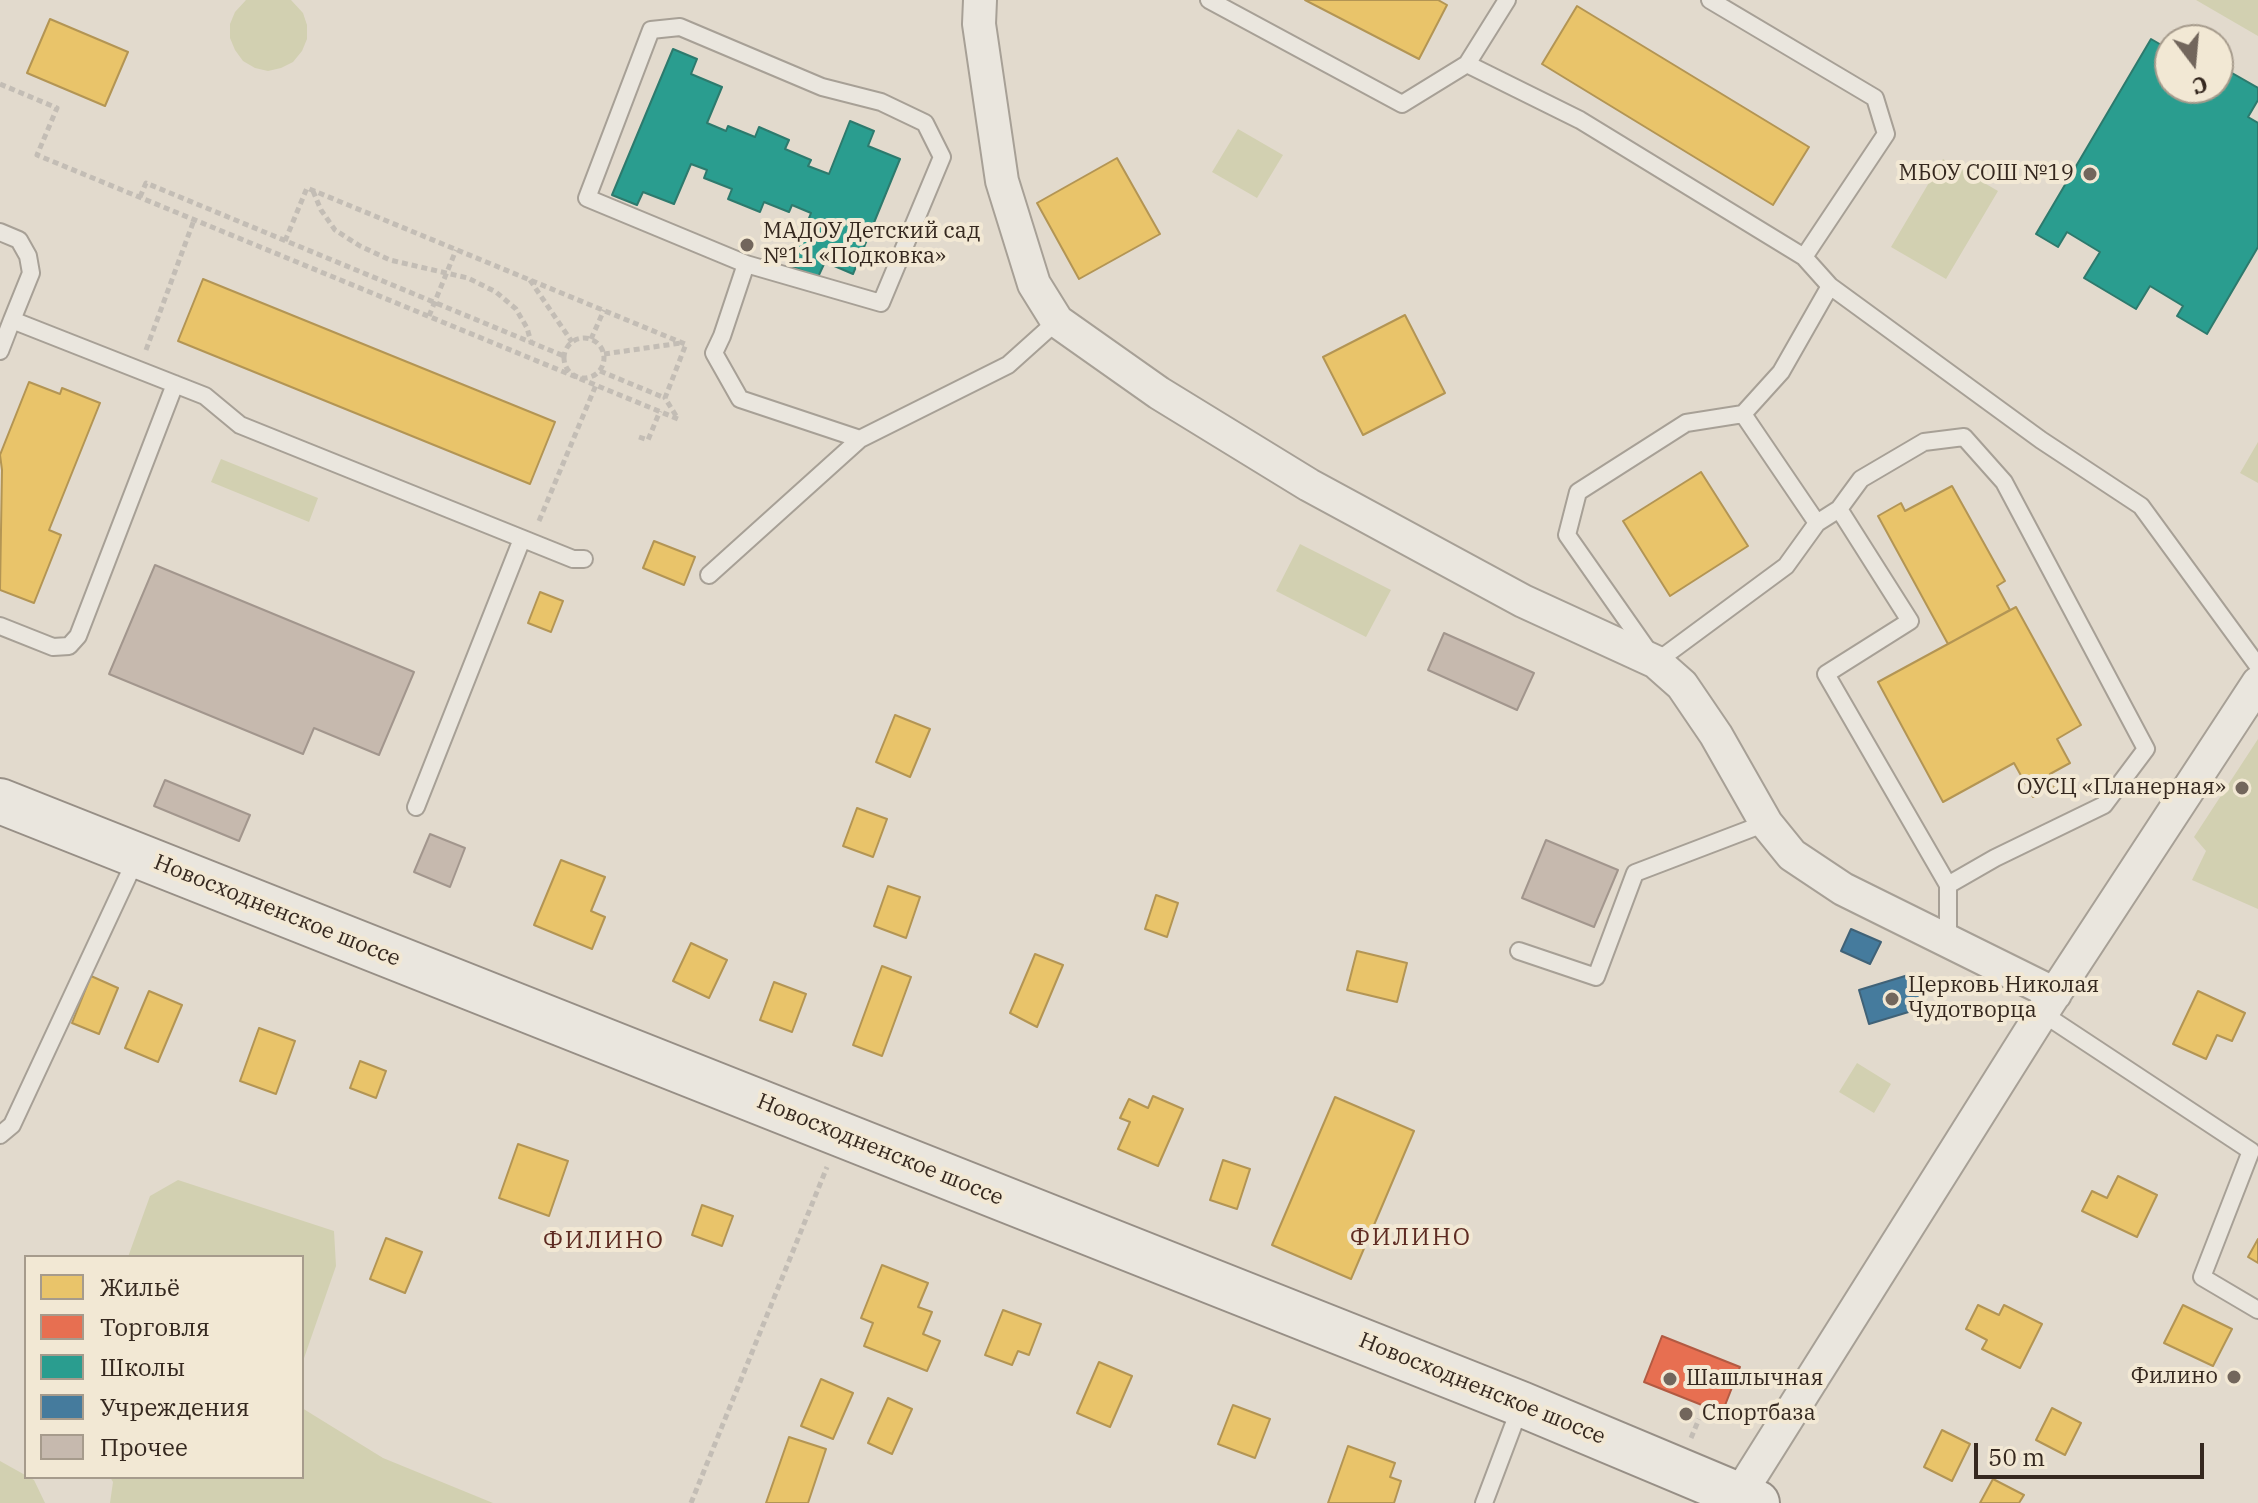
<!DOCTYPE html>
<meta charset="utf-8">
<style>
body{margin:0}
#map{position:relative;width:2258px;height:1503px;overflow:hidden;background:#e2dacd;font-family:"IBM Plex Serif",serif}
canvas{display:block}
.legend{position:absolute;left:24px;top:1255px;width:280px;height:224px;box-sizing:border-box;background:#f2e8d4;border:2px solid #a69b8c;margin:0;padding:10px 14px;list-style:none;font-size:24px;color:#35281f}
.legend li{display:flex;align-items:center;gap:16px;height:40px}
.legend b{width:40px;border:2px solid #a69b8c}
.north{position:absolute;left:2154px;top:24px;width:80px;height:80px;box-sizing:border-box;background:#f2e8d4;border:2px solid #a69b8c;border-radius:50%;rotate:164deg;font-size:22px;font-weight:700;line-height:32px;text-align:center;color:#35281f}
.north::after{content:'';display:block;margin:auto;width:28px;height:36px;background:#72665c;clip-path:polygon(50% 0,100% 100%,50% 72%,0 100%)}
.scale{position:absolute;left:1974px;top:1443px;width:230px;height:36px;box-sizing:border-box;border:4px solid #35281f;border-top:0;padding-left:10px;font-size:24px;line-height:28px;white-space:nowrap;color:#35281f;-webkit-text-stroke:6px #f2e8d4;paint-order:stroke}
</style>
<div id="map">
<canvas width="2258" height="1503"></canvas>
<ul class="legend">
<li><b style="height:22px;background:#e9c46a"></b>Жильё</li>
<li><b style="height:22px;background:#e76f51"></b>Торговля</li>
<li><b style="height:22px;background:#2a9d8f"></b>Школы</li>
<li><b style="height:22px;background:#457b9d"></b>Учреждения</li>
<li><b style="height:22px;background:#c6b9ae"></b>Прочее</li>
</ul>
<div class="north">С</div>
<div class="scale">50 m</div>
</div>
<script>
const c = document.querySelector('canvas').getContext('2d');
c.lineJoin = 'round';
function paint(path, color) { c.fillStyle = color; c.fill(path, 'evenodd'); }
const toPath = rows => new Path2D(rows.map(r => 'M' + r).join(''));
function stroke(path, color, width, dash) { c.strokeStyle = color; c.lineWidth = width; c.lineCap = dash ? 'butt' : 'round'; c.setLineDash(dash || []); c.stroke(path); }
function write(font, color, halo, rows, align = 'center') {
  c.font = font + ' "IBM Plex Serif",serif'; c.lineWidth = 8; c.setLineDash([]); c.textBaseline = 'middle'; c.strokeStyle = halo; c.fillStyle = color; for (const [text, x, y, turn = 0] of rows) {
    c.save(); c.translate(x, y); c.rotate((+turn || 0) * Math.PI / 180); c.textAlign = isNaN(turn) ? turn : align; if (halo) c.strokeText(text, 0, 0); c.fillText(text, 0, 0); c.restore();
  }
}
paint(toPath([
 [246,0,291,0,303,13,307,25,307,39,302,51,293,62,281,68,268,71,255,68,243,61,235,50,230,38,230,24,235,12],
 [2196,0,2258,0,2258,36],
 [1238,129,1283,155,1257,198,1212,172],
 [1943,159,1998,191,1946,279,1891,247],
 [2258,442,2258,483,2240,473],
 [221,459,318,498,309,522,211,482],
 [1300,544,1391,590,1366,637,1276,591],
 [2258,739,2258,909,2192,880,2206,851,2194,837],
 [1857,1063,1891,1084,1874,1113,1839,1092],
 [178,1180,334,1231,336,1266,302,1364,302,1257,128,1257,150,1196],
 [302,1408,383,1458,493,1503,110,1503,113,1482,110,1477,302,1477],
 [0,1461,34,1480,45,1503,0,1503]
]), '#d2d0b1');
const homes = toPath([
 [1305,0,1438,0,1447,5,1419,59,1305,0],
 [1577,6,1809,147,1773,205,1542,64,1577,6],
 [50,19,128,52,105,106,27,73,50,19],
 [1117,158,1160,234,1079,279,1037,203,1117,158],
 [203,279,555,422,530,484,178,341,203,279],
 [1405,315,1445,393,1363,435,1323,357,1405,315],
 [29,382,60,394,62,388,100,403,49,530,61,535,34,603,0,590,2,470,0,455,29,382],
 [1701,472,1748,546,1670,596,1623,521,1701,472],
 [1952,486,2005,581,1997,586,2010,610,1948,644,1878,516,1901,503,1905,511,1952,486],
 [654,541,695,557,684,585,643,568,654,541],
 [540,592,563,601,551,632,528,623,540,592],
 [2016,607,2081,725,2057,739,2070,763,2050,774,2056,785,2033,797,2014,763,1943,802,1878,682,2016,607],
 [895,715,930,729,910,777,876,762,895,715],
 [857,808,887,819,873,857,843,846,857,808],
 [561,860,605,877,591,911,605,917,592,949,534,925,561,860],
 [888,886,920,897,906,938,874,926,888,886],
 [1156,895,1178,903,1167,937,1145,929,1156,895],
 [691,943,727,960,709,998,673,981,691,943],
 [1357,951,1407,963,1397,1002,1347,990,1357,951],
 [1035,954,1063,965,1037,1027,1010,1013,1035,954],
 [882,966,911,977,882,1056,853,1045,882,966],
 [91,976,118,988,99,1034,72,1023,91,976],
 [774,982,806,994,792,1032,760,1020,774,982],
 [149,991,182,1005,158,1062,125,1048,149,991],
 [2198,991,2245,1013,2232,1041,2217,1035,2206,1059,2173,1044,2198,991],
 [259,1028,295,1041,276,1094,240,1081,259,1028],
 [360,1061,386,1071,376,1098,350,1088,360,1061],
 [1153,1096,1183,1109,1158,1166,1118,1149,1130,1122,1120,1118,1129,1099,1148,1108,1153,1096],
 [1335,1097,1414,1131,1351,1279,1272,1245,1335,1097],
 [518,1144,568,1161,549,1216,499,1198,518,1144],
 [1223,1160,1250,1169,1237,1209,1210,1200,1223,1160],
 [2118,1176,2157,1195,2137,1237,2082,1211,2092,1191,2107,1198,2118,1176],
 [702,1205,733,1216,722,1246,692,1235,702,1205],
 [386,1238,422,1252,405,1293,370,1279,386,1238],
 [2258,1239,2258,1263,2248,1257,2258,1239],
 [882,1265,928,1283,918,1307,932,1312,923,1334,940,1341,927,1371,864,1346,873,1323,861,1318,882,1265],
 [1978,1305,1999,1315,2004,1305,2042,1324,2020,1368,1982,1349,1987,1340,1966,1329,1978,1305],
 [2183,1305,2232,1329,2213,1366,2164,1343,2183,1305],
 [1003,1310,1041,1324,1029,1355,1018,1351,1012,1365,985,1355,1003,1310],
 [1099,1362,1132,1376,1110,1427,1077,1413,1099,1362],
 [821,1379,853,1393,833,1439,801,1426,821,1379],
 [888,1398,912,1409,892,1454,868,1443,888,1398],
 [1233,1405,1270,1419,1255,1458,1218,1444,1233,1405],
 [2052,1408,2081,1423,2065,1455,2036,1440,2052,1408],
 [1942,1430,1970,1444,1952,1481,1924,1467,1942,1430],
 [789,1437,826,1449,808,1503,766,1503,789,1437],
 [1348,1446,1395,1463,1390,1477,1401,1481,1394,1503,1328,1503,1348,1446],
 [1993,1479,2024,1495,2019,1503,1980,1503,1993,1479]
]);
paint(homes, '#e9c46a');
stroke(homes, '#b39554', 2);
const shops = toPath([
 [1662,1336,1740,1367,1722,1413,1644,1382,1662,1336]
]);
paint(shops, '#e76f51');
stroke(shops, '#b25a42', 2);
const schools = toPath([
 [2151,39,2170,50,2170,88,2218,88,2218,65,2258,88,2258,100,2248,117,2258,123,2258,247,2207,334,2177,316,2183,306,2150,286,2136,309,2084,278,2100,252,2067,232,2058,247,2036,234,2151,39],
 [673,49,697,59,691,74,722,87,707,123,726,131,728,126,755,137,759,127,789,140,785,149,811,160,808,166,829,174,850,121,874,131,868,146,900,159,853,274,825,262,818,277,790,266,811,213,792,205,789,212,764,202,760,212,728,199,732,189,704,178,707,170,691,164,674,204,643,192,637,205,612,195,673,49]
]);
paint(schools, '#2a9d8f');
stroke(schools, '#2d7a6d', 2);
const public = toPath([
 [1851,929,1881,942,1870,964,1841,951,1851,929],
 [1915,973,1925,1007,1869,1024,1859,990,1915,973]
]);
paint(public, '#457b9d');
stroke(public, '#406277', 2);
const building = toPath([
 [155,565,414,672,379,755,314,728,303,754,109,674,155,565],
 [1444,633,1534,673,1517,710,1428,670,1444,633],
 [165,780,250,815,239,841,154,806,165,780],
 [430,834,465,848,450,887,414,872,430,834],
 [1546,840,1618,870,1594,927,1522,898,1546,840]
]);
paint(building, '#c6b9ae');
stroke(building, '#a2968d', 2);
const service = toPath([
 [1209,0,1402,104,1467,64,1507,0],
 [1710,0,1875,98,1886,134,1804,257],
 [1467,64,1580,120,1804,257,1830,286,2041,440,2141,506,2258,666],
 [0,232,19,240,28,256,31,273,12,320,205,396,240,425,573,559,584,559],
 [746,264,587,198,651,30,680,27,822,87,881,102,925,123,942,157,881,303,746,264,722,336,714,353,740,399,860,439,1008,365,1057,321],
 [1830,286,1781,372,1743,414,1817,523,1839,509,1861,479,1924,442,1964,437,2004,482,2146,749,2104,805,1995,858,1948,885,1948,941],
 [0,351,12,320],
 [1743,414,1686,423,1578,492,1567,535,1656,662,1786,566,1817,523],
 [1839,509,1910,621,1826,674,1948,885],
 [709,575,860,439],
 [0,626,53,647,69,646,78,636,175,384],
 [416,807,522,539],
 [1519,951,1596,977,1635,873,1766,823],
 [2042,1013,2251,1151,2202,1277,2258,1310],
 [0,1135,12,1125,137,857],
 [1484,1503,1521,1405]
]);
const minor = toPath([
 [980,0,979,24,1002,181,1034,284,1057,321,1159,393,1309,485,1523,601,1656,662,1682,685,1716,735,1766,823,1792,855,1843,889,2055,994],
 [1739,1495,2042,1013,2258,683]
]);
const secondary = toPath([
 [0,801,1521,1404,1757,1503]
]);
stroke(service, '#a7a096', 20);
stroke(minor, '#a7a096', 36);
stroke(secondary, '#978f86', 48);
stroke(toPath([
 [0,84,57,108,37,155,678,419,665,398,686,344],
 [313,191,321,210,335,230,360,246,390,260,468,278,496,292,516,309,527,328,531,342],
 [140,197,146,183,564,356],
 [285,241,307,188,685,344],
 [530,280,572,342],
 [429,316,456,250],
 '564 358a20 20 0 1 1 40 0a20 20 0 1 1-40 0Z',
 [591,339,604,310],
 [146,350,194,220],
 [604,354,681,343],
 [600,371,665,398],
 [639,437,648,440,660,411],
 [539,521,596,385],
 [1691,1438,1699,1419],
 [691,1503,827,1167]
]), '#c3bdb5', 5, [6, 4]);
stroke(service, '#eae6de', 16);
stroke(minor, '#eae6de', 32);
stroke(secondary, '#eae6de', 44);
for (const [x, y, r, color] of [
 [2090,174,8,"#72665c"],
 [747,245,8,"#72665c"],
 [2242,788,8,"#72665c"],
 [1892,999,8,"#72665c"],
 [2234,1377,8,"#72665c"],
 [1670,1379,8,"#72665c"],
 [1686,1414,8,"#72665c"]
]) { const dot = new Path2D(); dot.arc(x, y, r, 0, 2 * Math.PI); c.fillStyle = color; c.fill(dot); stroke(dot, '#f2e8d4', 3); }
write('22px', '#35281f', '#f2e8d4', [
 ["МБОУ СОШ №19",2074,174,"right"],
 ["МАДОУ Детский сад",763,232],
 ["№11 «Подковка»",763,257],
 ["ОУСЦ «Планерная»",2226,788,"right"],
 ["Церковь Николая",1908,986],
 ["Чудотворца",1908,1011],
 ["Филино",2218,1377,"right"],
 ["Шашлычная",1686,1379],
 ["Спортбаза",1702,1414]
], 'left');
write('22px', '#35281f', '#f2e8d4', [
 ["Новосходненское шоссе",277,911,22],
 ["Новосходненское шоссе",880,1150,22],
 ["Новосходненское шоссе",1482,1389,22]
]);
c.letterSpacing = '2px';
write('24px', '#5e2b22', '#f2e8d4', [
 ["ФИЛИНО",1411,1238],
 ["ФИЛИНО",604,1241]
]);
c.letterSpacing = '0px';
</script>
